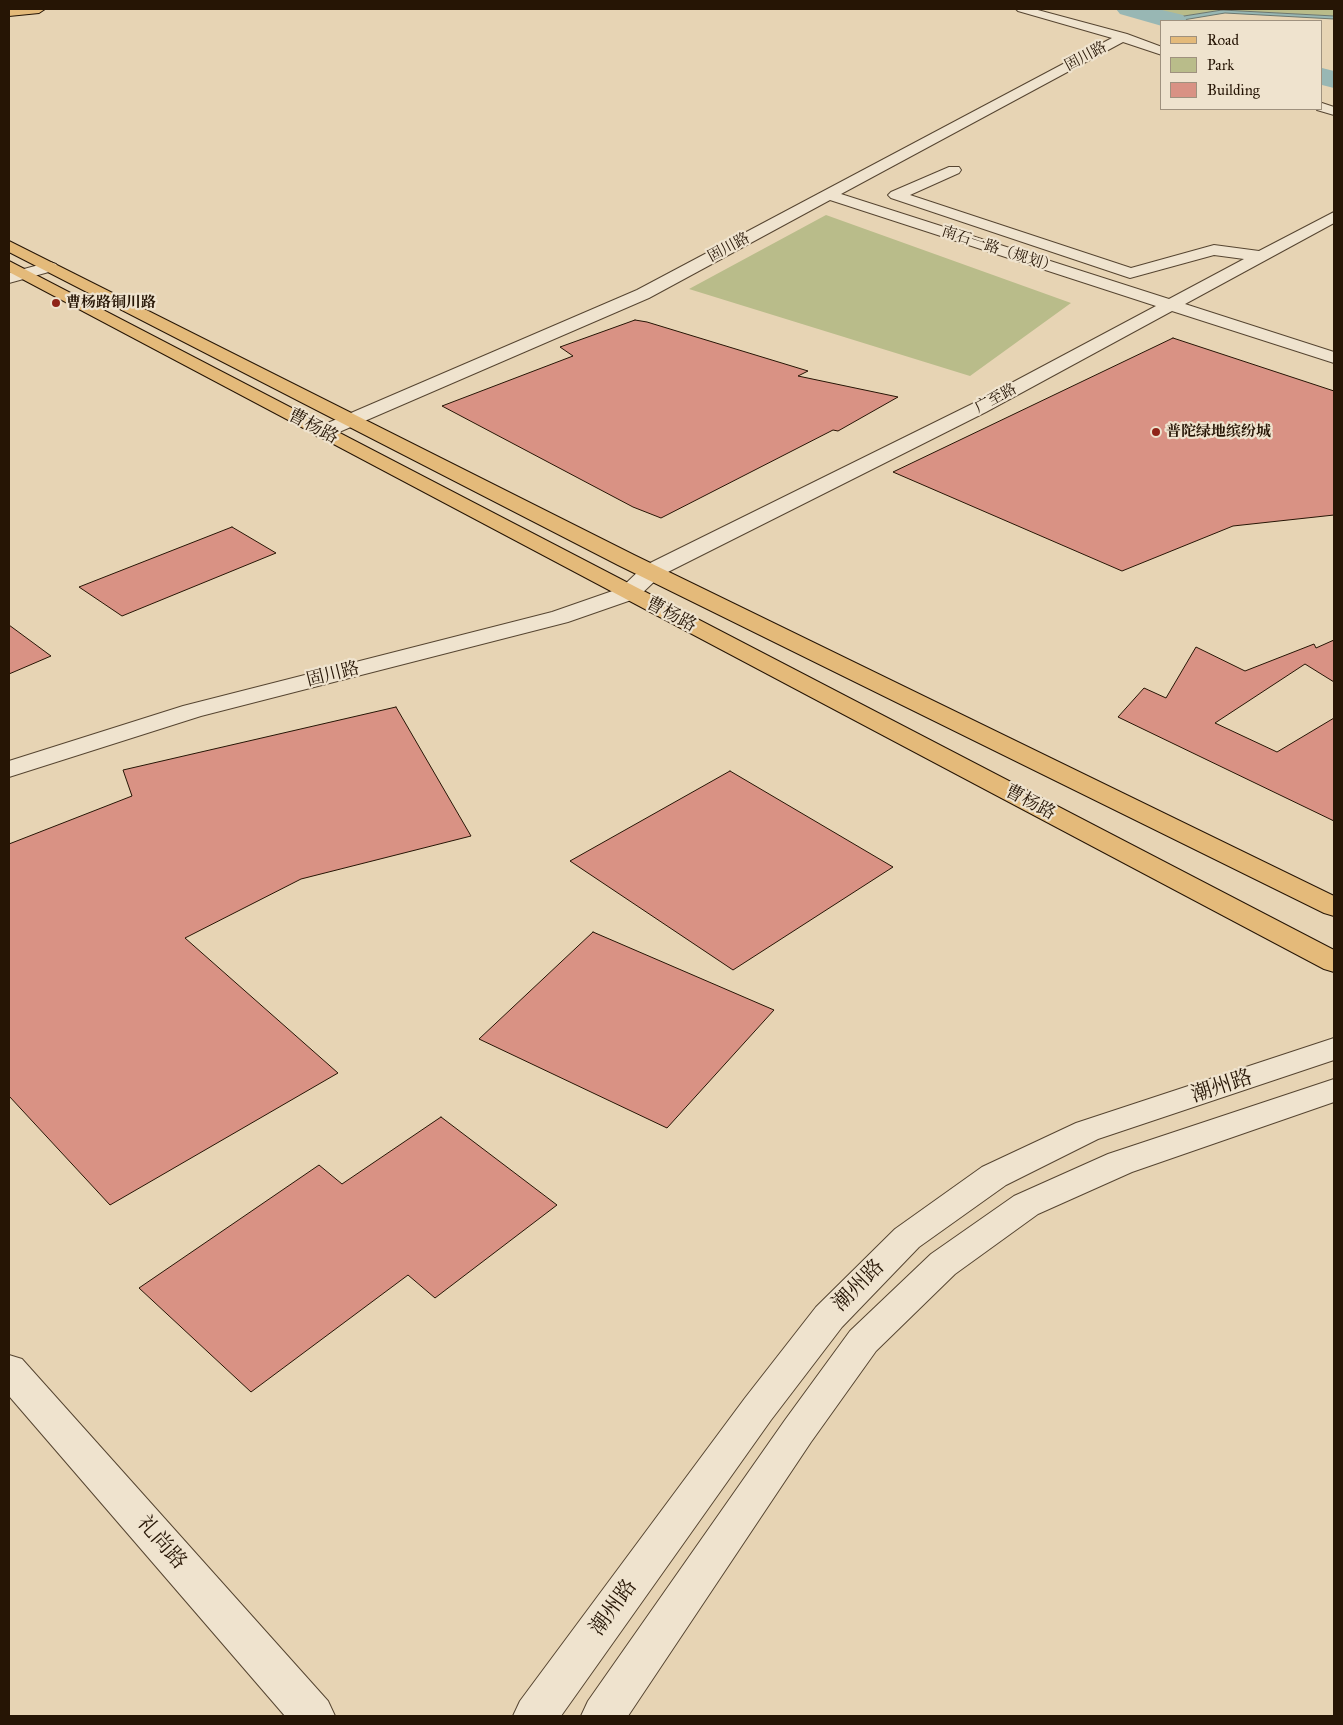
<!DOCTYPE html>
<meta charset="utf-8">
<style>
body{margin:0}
#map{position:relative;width:1343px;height:1725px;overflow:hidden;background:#e7d4b4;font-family:"IM FELL Great Primer",serif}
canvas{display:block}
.frame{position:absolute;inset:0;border:10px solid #261505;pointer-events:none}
.legend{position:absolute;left:1160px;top:20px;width:162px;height:90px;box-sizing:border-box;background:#efe3ce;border:1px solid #9f917e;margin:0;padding:6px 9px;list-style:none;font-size:15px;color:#261505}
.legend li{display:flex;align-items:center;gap:10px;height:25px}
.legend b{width:25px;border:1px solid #9f917e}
</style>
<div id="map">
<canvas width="1343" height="1725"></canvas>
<div class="frame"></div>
<ul class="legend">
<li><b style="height:6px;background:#e4ba7a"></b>Road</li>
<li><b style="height:14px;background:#b9bc8a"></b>Park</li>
<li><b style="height:14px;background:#d99284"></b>Building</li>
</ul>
</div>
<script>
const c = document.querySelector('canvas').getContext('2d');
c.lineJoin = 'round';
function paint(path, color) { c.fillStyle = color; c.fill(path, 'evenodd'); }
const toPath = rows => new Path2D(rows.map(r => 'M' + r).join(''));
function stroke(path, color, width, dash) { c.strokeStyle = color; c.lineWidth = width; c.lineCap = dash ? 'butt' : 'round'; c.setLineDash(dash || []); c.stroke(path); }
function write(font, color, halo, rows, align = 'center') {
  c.font = font + ' "IM FELL Great Primer","Noto Serif SC",serif'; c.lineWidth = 4.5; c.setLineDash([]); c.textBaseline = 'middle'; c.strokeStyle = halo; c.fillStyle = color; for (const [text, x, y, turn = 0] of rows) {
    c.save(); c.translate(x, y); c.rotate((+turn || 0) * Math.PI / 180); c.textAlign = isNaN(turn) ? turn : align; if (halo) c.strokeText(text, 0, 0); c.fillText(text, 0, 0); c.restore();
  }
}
paint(toPath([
 [1129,9,1334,9,1334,16,1222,10,1165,19],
 [826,215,1071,303,970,376,689,289]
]), '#b9bc8a');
const water = toPath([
 [1222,10,1334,16,1334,19,1225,13,1177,21,1165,19,1222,10]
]);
paint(water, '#98b7b4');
stroke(water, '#6a766e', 1);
paint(toPath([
 [1116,9,1158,9,1183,15,1187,21,1162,21,1162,26,1120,14,1116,9],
 [1322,68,1334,71,1334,88,1322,85,1322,68]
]), '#98b7b4');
const building = toPath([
 [635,320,647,322,808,371,798,376,898,397,838,431,833,430,661,518,633,507,442,406,573,356,560,347,635,320],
 [1173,338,1334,391,1334,515,1233,526,1122,571,893,472,1173,338],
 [232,527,276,553,122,616,79,587,232,527],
 [9,625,51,656,9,674,9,625],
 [1334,640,1334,682,1305,664,1215,723,1277,752,1334,718,1334,821,1118,717,1144,688,1166,698,1196,647,1245,671,1314,644,1316,648,1334,640],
 [396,707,471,836,301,879,185,938,338,1073,110,1205,9,1096,9,844,132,796,123,770,396,707],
 [730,771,893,867,733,970,570,861,730,771],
 [593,932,774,1010,667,1128,479,1039,593,932],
 [441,1117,557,1205,435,1298,408,1275,251,1392,139,1288,319,1165,342,1184,441,1117]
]);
paint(building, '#d99284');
stroke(building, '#261505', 1);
const minor = toPath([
 [1016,9,1034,9,1127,34,1162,47,1162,55,1123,42,841,194,1169,299,1244,259,1214,255,1130,278,891,198,888,195,891,192,949,167,959,167,961,170,959,173,910,195,1131,268,1214,245,1259,251,1334,212,1334,223,1185,304,1334,352,1334,363,1172,311,986,412,660,576,637,598,568,622,201,716,9,777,9,761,183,706,552,612,621,588,644,566,972,404,1156,306,830,200,649,298,330,436,323,438,316,436,313,432,316,428,637,290,1112,38,1018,11,1016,9],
 [1322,103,1334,107,1334,115,1317,110,1322,109,1322,103],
 [50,262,56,264,58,267,56,270,9,283,9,273,50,262],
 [1334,1038,1334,1060,1098,1139,1006,1185,919,1247,842,1327,771,1420,561,1716,513,1716,520,1701,745,1398,816,1307,895,1229,982,1167,1076,1123,1334,1038],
 [1334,1079,1334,1102,1132,1172,1038,1214,955,1274,876,1351,811,1442,628,1716,581,1716,588,1701,785,1420,850,1331,931,1254,1014,1196,1108,1154,1334,1079],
 [9,1355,22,1359,328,1701,335,1716,285,1716,9,1396,9,1355]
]);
const major = toPath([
 [45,9,39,13,9,16,9,9,45,9],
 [9,241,634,555,1334,896,1334,916,1324,913,618,565,9,252,9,241],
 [9,261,1334,950,1334,972,1324,969,9,272,9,261]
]);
stroke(minor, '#564531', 2);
stroke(major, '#261505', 2);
paint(minor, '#efe3ce');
paint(major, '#e4ba7a');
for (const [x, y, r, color] of [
 [56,303,5,"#8f2418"],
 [1156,432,5,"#8f2418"]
]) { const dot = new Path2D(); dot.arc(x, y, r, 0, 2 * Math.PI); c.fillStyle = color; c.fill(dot); stroke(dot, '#efe3ce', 2); }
write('15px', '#261505', '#efe3ce', [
 ["固川路",1086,57,-28],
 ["固川路",729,248,-28],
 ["南石一路（规划）",999,250,18],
 ["广至路",996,399,-28]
]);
write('bold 15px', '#261505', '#efe3ce', [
 ["曹杨路铜川路",66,303],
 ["普陀绿地缤纷城",1166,432]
], 'left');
write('18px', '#261505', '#efe3ce', [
 ["曹杨路",313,427,28],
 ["曹杨路",671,615,28],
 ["固川路",333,675,-14],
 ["曹杨路",1030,803,28]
]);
write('21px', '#261505', '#efe3ce', [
 ["潮州路",1222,1087,-18],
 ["潮州路",859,1286,-45],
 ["礼尚路",161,1543,49],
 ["潮州路",614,1608,-54]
]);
</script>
